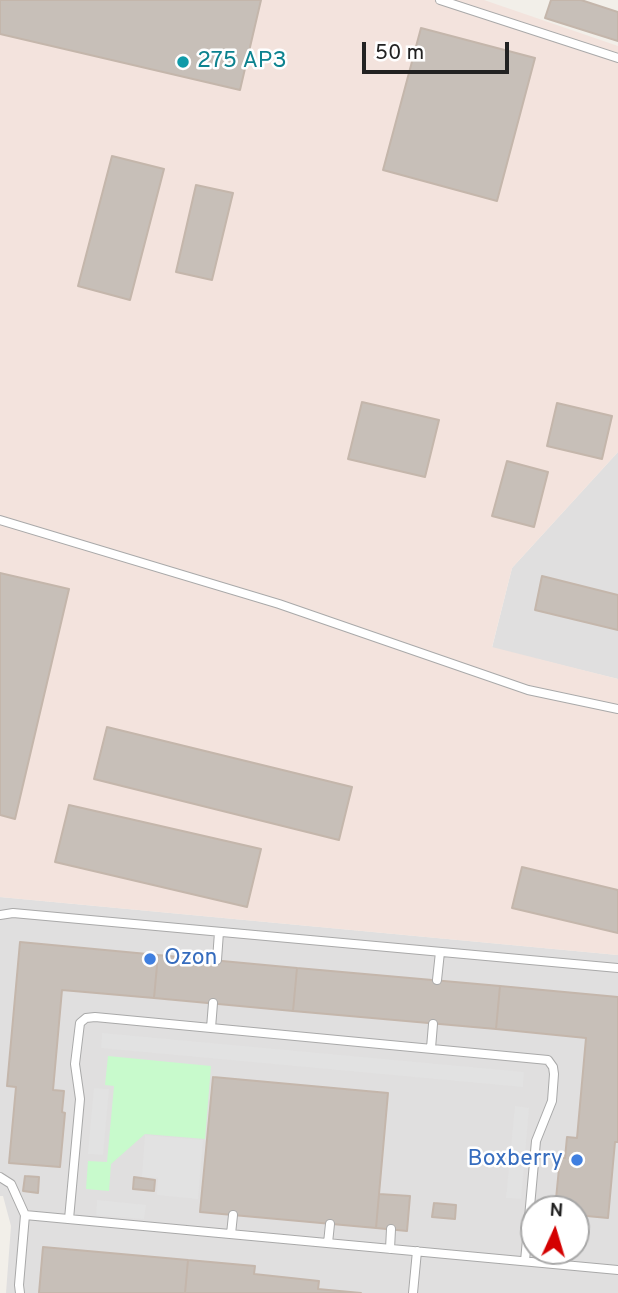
<!DOCTYPE html>
<meta charset="utf-8">
<style>
body{margin:0}
#map{position:relative;width:618px;height:1293px;overflow:hidden;background:#f2efe9;font-family:Overpass,sans-serif}
canvas{display:block}
.north{position:absolute;left:520px;top:1195px;width:70px;height:70px;box-sizing:border-box;background:#fff;border:2px solid #a7a7a7;border-radius:50%;rotate:4deg;font-size:19px;font-weight:700;line-height:28px;text-align:center;color:#222}
.north::after{content:'';display:block;margin:auto;width:24px;height:32px;background:#d40000;clip-path:polygon(50% 0,100% 100%,50% 72%,0 100%)}
.scale{position:absolute;left:362px;top:42px;width:147px;height:32px;box-sizing:border-box;border:4px solid #222;border-top:0;padding-left:9px;font-size:21px;line-height:24px;white-space:nowrap;color:#222;-webkit-text-stroke:5px #fff;paint-order:stroke}
</style>
<div id="map">
<canvas width="618" height="1293"></canvas>
<div class="north">N</div>
<div class="scale">50 m</div>
</div>
<script>
const c = document.querySelector('canvas').getContext('2d');
c.lineJoin = 'round';
function paint(path, color) { c.fillStyle = color; c.fill(path, 'evenodd'); }
const toPath = rows => new Path2D(rows.map(r => 'M' + r).join(''));
function stroke(path, color, width, dash) { c.strokeStyle = color; c.lineWidth = width; c.lineCap = dash ? 'butt' : 'round'; c.setLineDash(dash || []); c.stroke(path); }
function write(font, color, halo, rows, align = 'center') {
  c.font = font + ' Overpass,sans-serif'; c.lineWidth = 5; c.setLineDash([]); c.textBaseline = 'middle'; c.strokeStyle = halo; c.fillStyle = color; for (const [text, x, y, turn = 0] of rows) {
    c.save(); c.translate(x, y); c.rotate((+turn || 0) * Math.PI / 180); c.textAlign = isNaN(turn) ? turn : align; if (halo) c.strokeText(text, 0, 0); c.fillText(text, 0, 0); c.restore();
  }
}
paint(toPath([
 [618,452,618,679,492,648,512,568],
 [0,897,618,955,618,1293,6,1293,11,1226,3,1196,0,1196],
 [534,1209,576,1209,576,1251,534,1251]
]), '#e0dfdf');
paint(toPath([
 [0,0,484,0,618,46,618,452,512,568,492,647,618,679,618,955,0,897]
]), '#f3e3dd');
paint(toPath([
 [108,1056,211,1066,205,1139,145,1134,111,1164,109,1191,86,1189,88,1161,107,1162,114,1086,105,1085]
]), '#c8facc');
paint(toPath([
 [102,1033,524,1072,523,1087,101,1048],
 [94,1088,109,1089,103,1155,88,1154],
 [515,1106,529,1108,521,1199,506,1198],
 [145,1135,203,1140,198,1199,157,1195,158,1178,142,1177],
 [97,1200,146,1205,144,1219,96,1215]
]), '#e2e2e2');
const building = toPath([
 [0,0,261,0,240,90,0,34,0,0],
 [551,0,581,0,618,12,618,41,545,18,551,0],
 [421,28,535,58,497,201,383,170,421,28],
 [112,156,164,169,130,300,78,286,112,156],
 [196,185,233,193,212,280,176,272,196,185],
 [362,402,439,420,425,477,348,459,362,402],
 [557,403,612,416,602,459,547,446,557,403],
 [507,461,548,472,534,527,492,516,507,461],
 [0,573,69,589,15,819,0,815,0,573],
 [542,576,618,595,618,630,535,610,542,576],
 [107,727,352,787,339,840,94,779,107,727],
 [69,805,261,849,247,907,55,862,69,805],
 [522,867,618,890,618,933,512,908,522,867],
 [20,942,158,955,154,998,62,990,53,1090,64,1091,62,1112,65,1113,60,1167,9,1163,16,1087,7,1086,20,942],
 [158,955,297,968,293,1011,154,998,158,955],
 [297,968,500,986,496,1029,293,1011,297,968],
 [500,986,618,997,618,1142,615,1142,608,1218,576,1215,576,1209,555,1209,560,1158,565,1158,567,1137,577,1138,586,1038,496,1029,500,986],
 [213,1077,388,1093,376,1228,200,1212,213,1077],
 [25,1176,39,1177,38,1193,23,1191,25,1176],
 [134,1177,155,1180,154,1191,133,1189,134,1177],
 [379,1194,410,1196,407,1231,376,1228,379,1194],
 [434,1203,456,1205,455,1219,432,1217,434,1203],
 [43,1247,188,1260,185,1293,39,1293,43,1247],
 [188,1260,255,1266,254,1274,319,1281,318,1289,361,1293,185,1293,188,1260]
]);
paint(building, '#c7bfb8');
stroke(building, '#c4b6ab', 2);
const lane = toPath([
 [440,0,618,58],
 [0,520,279,604,528,690,618,709],
 [0,915,13,913,618,968],
 [217,960,219,932],
 [437,980,440,952],
 [211,1028,213,1003],
 [431,1048,433,1024],
 [0,1177,11,1184,25,1215,618,1270],
 [69,1219,80,1099,75,1064,80,1023,86,1018,95,1017,211,1028,548,1060,553,1067,554,1074,552,1101,536,1141,525,1261],
 [231,1234,233,1215],
 [328,1243,330,1224],
 [390,1249,391,1229],
 [20,1293,19,1285,25,1215],
 [413,1293,417,1251]
]);
stroke(lane, '#a9a9a9', 10);
stroke(lane, '#fff', 8);
for (const [x, y, r, color] of [
 [183,62,7,"#0f9aa8"],
 [150,959,7,"#3f7fe0"],
 [577,1160,7,"#3f7fe0"]
]) { const dot = new Path2D(); dot.arc(x, y, r, 0, 2 * Math.PI); c.fillStyle = color; c.fill(dot); stroke(dot, '#fff', 2.5); }
write('23px', '#0d838f', '#fff', [
 ["275 АРЗ",197,62]
], 'left');
write('23px', '#366cbe', '#fff', [
 ["Ozon",164,959],
 ["Boxberry",563,1160,"right"]
], 'left');
</script>
